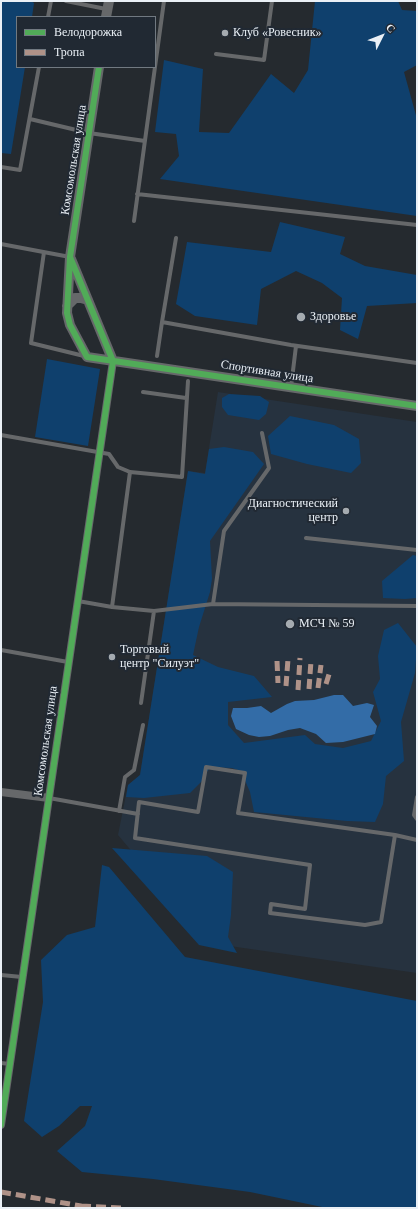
<!DOCTYPE html>
<meta charset="utf-8">
<style>
body{margin:0}
#map{position:relative;width:418px;height:1209px;overflow:hidden;background:#252a2f;font-family:Georgia,serif}
canvas{display:block}
.frame{position:absolute;inset:0;border:2px solid #eaf0f6;pointer-events:none}
.legend{position:absolute;left:16px;top:16px;width:140px;height:52px;box-sizing:border-box;background:#212933;border:1px solid #717981;margin:0;padding:5px 7px;list-style:none;font-size:12px;color:#eaf0f6}
.legend li{display:flex;align-items:center;gap:8px;height:20px}
.legend b{width:20px;border:1px solid #717981}
.north{position:absolute;left:362px;top:16px;width:40px;height:40px;-webkit-text-stroke:3px #212933;paint-order:stroke;rotate:48deg;font-size:11px;font-weight:700;line-height:16px;text-align:center;color:#eaf0f6}
.north::after{content:'';display:block;margin:auto;width:14px;height:18px;background:#eaf0f6;clip-path:polygon(50% 0,100% 100%,50% 72%,0 100%)}
</style>
<div id="map">
<canvas width="418" height="1209"></canvas>
<div class="frame"></div>
<ul class="legend">
<li><b style="height:5px;background:#51ab58"></b>Велодорожка</li>
<li><b style="height:5px;background:#af9288"></b>Тропа</li>
</ul>
<div class="north">С</div>
</div>
<script>
const c = document.querySelector('canvas').getContext('2d');
c.lineJoin = 'round';
function paint(path, color) { c.fillStyle = color; c.fill(path, 'evenodd'); }
const toPath = rows => new Path2D(rows.map(r => 'M' + r).join(''));
function stroke(path, color, width, dash) { c.strokeStyle = color; c.lineWidth = width; c.lineCap = dash ? 'butt' : 'round'; c.setLineDash(dash || []); c.stroke(path); }
function write(font, color, halo, rows, align = 'center') {
  c.font = font + ' Georgia,serif'; c.lineWidth = 4; c.setLineDash([]); c.textBaseline = 'middle'; c.strokeStyle = halo; c.fillStyle = color; for (const [text, x, y, turn = 0] of rows) {
    c.save(); c.translate(x, y); c.rotate((+turn || 0) * Math.PI / 180); c.textAlign = isNaN(turn) ? turn : align; if (halo) c.strokeText(text, 0, 0); c.fillText(text, 0, 0); c.restore();
  }
}
paint(toPath([
 [218,392,417,422,417,973,209,943,118,835,128,785,140,775,188,471,205,473]
]), '#26323f');
paint(toPath([
 [1,1,31,1,34,3,32,17,17,17,17,67,25,67,11,154,1,153],
 [315,1,398,1,402,10,417,11,417,65,404,72,417,119,417,216,160,179,179,156,176,134,155,132,164,60,203,69,199,132,229,133,271,74,294,93,308,70],
 [280,222,345,237,340,254,365,266,417,275,417,303,367,306,358,339,340,330,342,298,322,283,296,271,261,289,257,325,195,316,176,304,187,242,271,252],
 [47,359,100,369,88,446,35,437],
 [229,394,260,396,269,402,266,414,259,420,228,415,222,407,222,398],
 [290,416,334,425,359,439,361,463,351,473,307,464,271,454,268,436],
 [224,447,253,452,264,464,210,541,212,579,210,592,199,627,193,655,218,667,254,676,272,697,228,702,228,725,244,743,305,735,315,744,343,748,371,741,381,721,373,692,380,679,378,656,384,630,398,623,417,647,415,673,401,722,404,761,386,776,383,804,375,822,347,821,254,812,250,792,241,771,232,768,211,767,205,774,203,780,190,793,144,798,126,797,128,785,140,775,188,471,205,474,209,449],
 [413,555,417,556,417,598,405,599,383,598,382,581],
 [112,848,207,856,233,872,231,915,228,937,237,953,199,945],
 [102,865,109,867,185,957,417,1001,417,1208,327,1208,250,1192,153,1179,82,1172,57,1151,85,1126,92,1106,80,1106,59,1126,42,1137,24,1121,43,1002,41,960,67,935,95,927]
]), '#0f406d');
paint(toPath([
 [334,695,343,695,353,706,367,703,374,705,370,717,377,726,375,734,343,742,326,743,316,734,300,728,288,730,270,736,259,737,249,735,236,729,231,716,233,708,247,708,261,706,271,713,287,704,295,701,314,700]
]), '#336ca7');
stroke(toPath([
 [66,1,106,9],
 [48,17,51,1],
 [216,54,264,60,272,1],
 [155,67,164,1],
 [30,119,89,133,145,141],
 [1,167,20,170,39,67],
 [137,194,417,225],
 [134,221,155,67],
 [176,238,162,322,291,345,417,363],
 [1,244,70,257],
 [44,252,31,343,84,356],
 [157,356,162,322],
 [291,387,296,346],
 [143,392,186,398],
 [1,435,109,454,118,467,130,472,112,607,78,601],
 [130,472,182,477,188,381],
 [306,538,417,550],
 [213,604,224,531,269,468,262,433],
 [112,607,154,611,141,703],
 [154,611,213,604,417,606],
 [1,650,68,662],
 [417,797,414,815,417,819],
 [49,798,138,814],
 [119,811,125,777,134,770,143,725],
 [395,835,381,922,365,925,270,913,271,904,305,909,310,865,135,838,139,802,198,812,206,767,245,773,238,813,395,835,417,840],
 [1,975,22,977],
 [1,1063,10,1064]
]), '#66686a', 4);
stroke(toPath([
 [1,792,49,798],
 [1,1125,113,361]
]), '#66686a', 8);
stroke(toPath([
 [106,17,109,1],
 [99,67,70,257,67,313,70,325,87,357,417,406],
 [71,259,113,361],
 [67,306,75,298,81,298,88,300]
]), '#66686a', 10);
stroke(toPath([
 [277,661,278,683],
 [326,684,330,671],
 [286,686,288,659],
 [318,688,321,665],
 [309,689,311,661],
 [298,690,300,658],
 [1,1192,81,1206,83,1208],
 [81,1206,123,1208]
]), '#af9288', 5, [10, 5]);
stroke(toPath([
 [99,67,70,257,67,313,70,325,87,357,417,406],
 [1,1125,113,361,70,257]
]), '#51ab58', 6);
for (const [x, y, r, color] of [
 [225,33,4,"#a5abb0"],
 [301,317,5,"#a5abb0"],
 [346,511,4,"#a5abb0"],
 [290,624,5,"#a5abb0"],
 [112,657,4,"#a5abb0"]
]) { const dot = new Path2D(); dot.arc(x, y, r, 0, 2 * Math.PI); c.fillStyle = color; c.fill(dot); stroke(dot, '#212933', 1.5); }
write('12px', '#eaf0f6', '#212933', [
 ["Клуб «Ровесник»",233,33],
 ["Здоровье",310,317],
 ["Диагностический",338,504,"right"],
 ["центр",338,518,"right"],
 ["МСЧ № 59",299,624],
 ["Торговый",120,650],
 ["центр \"Силуэт\"",120,664]
], 'left');
write('12px', '#eaf0f6', '#212933', [
 ["Комсомольская улица",74,160,-81],
 ["Спортивная улица",267,372,9],
 ["Комсомольская улица",46,741,-82]
]);
</script>
